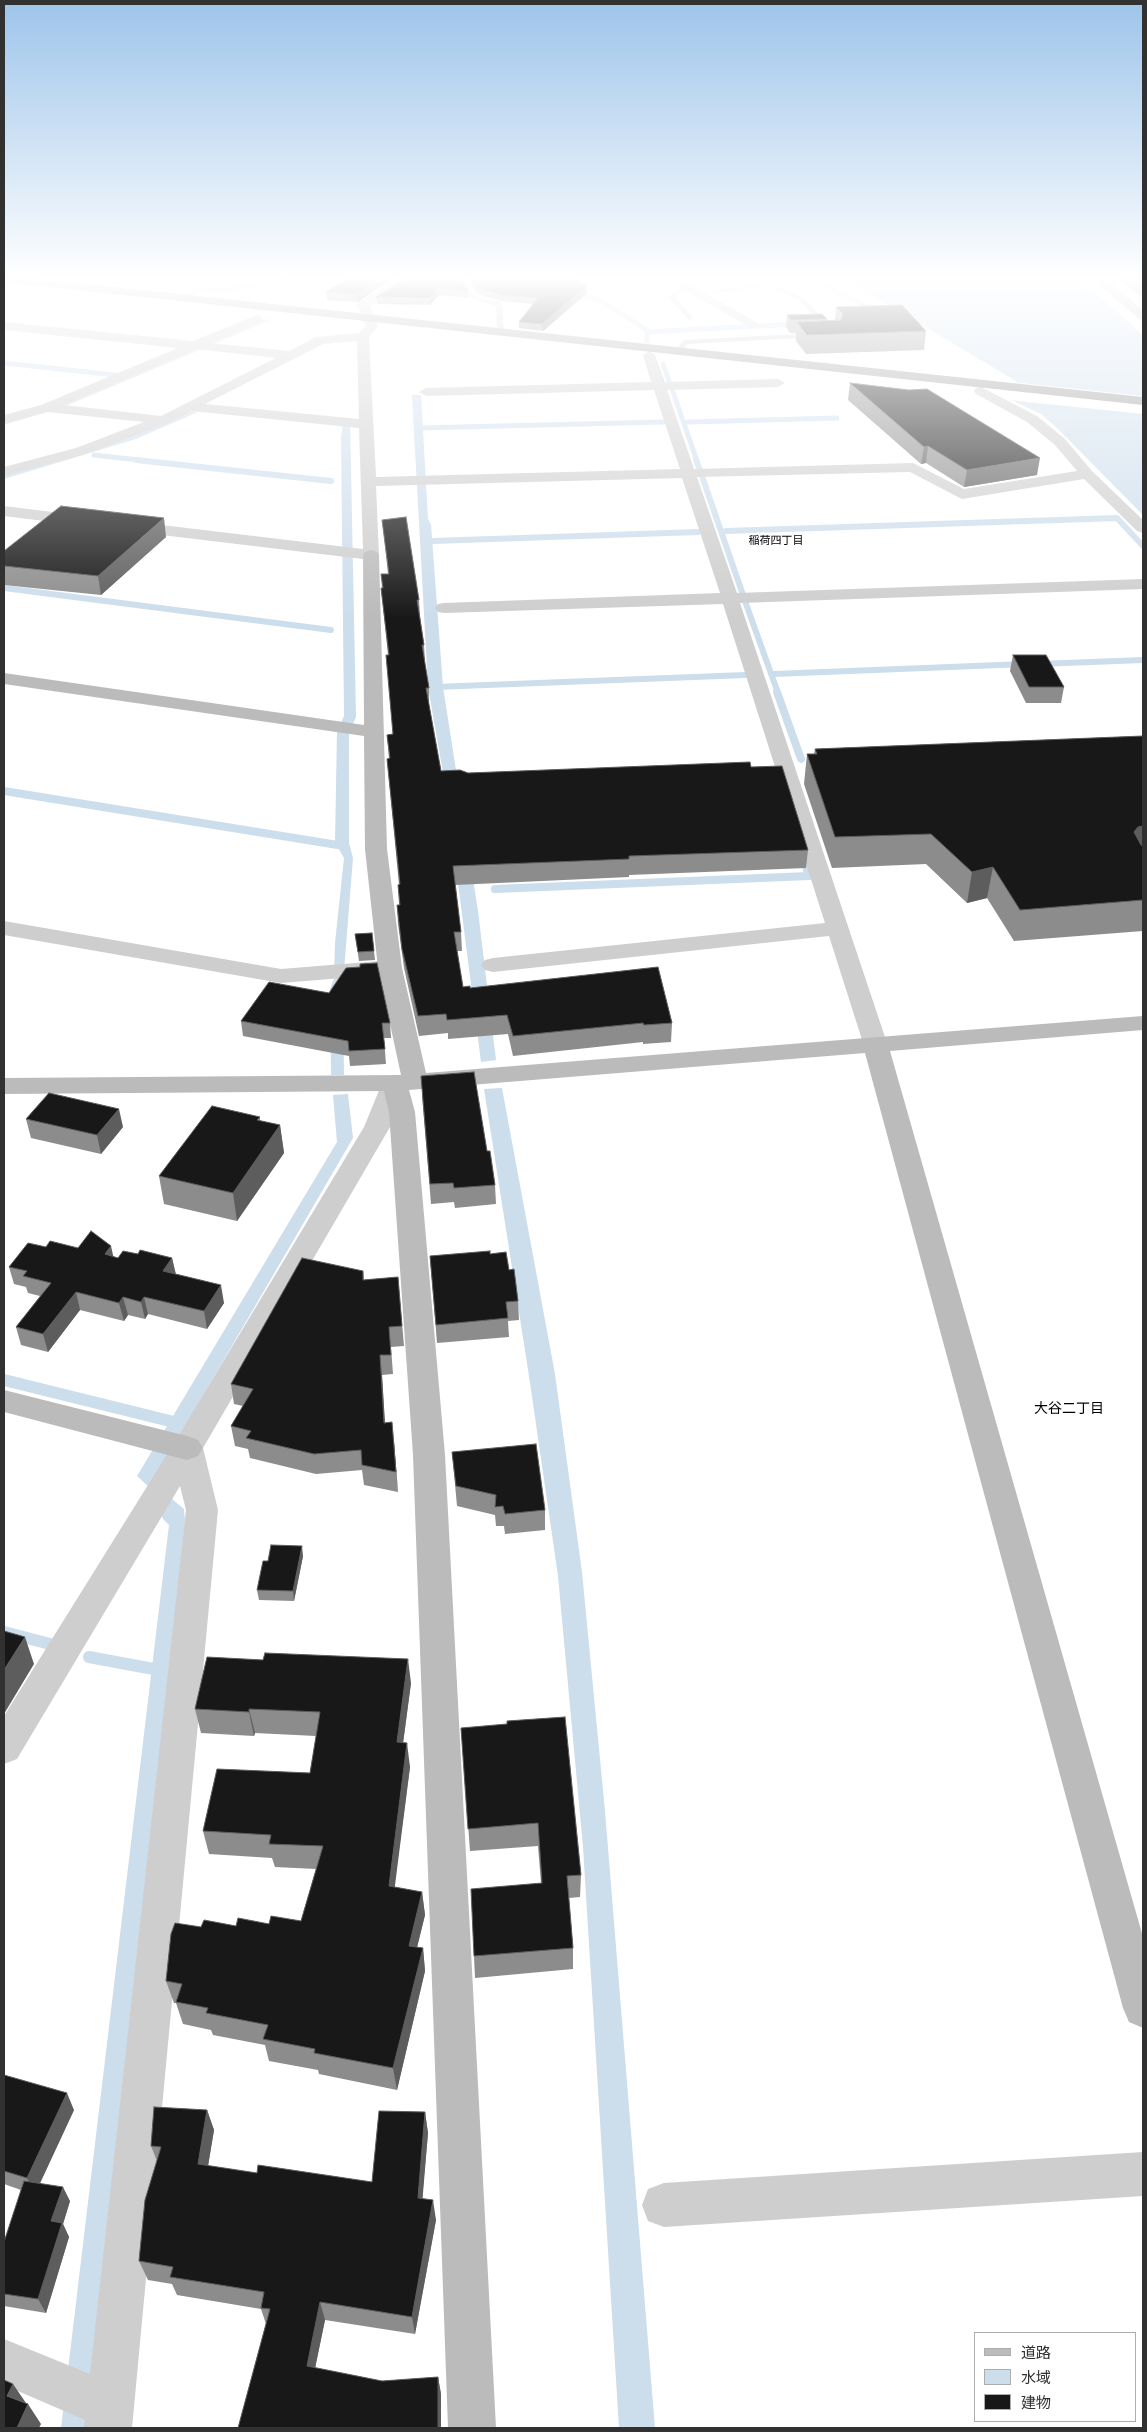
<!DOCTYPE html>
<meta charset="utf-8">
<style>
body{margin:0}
#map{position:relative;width:1147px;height:2432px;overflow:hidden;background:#fff;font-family:Barlow,"Noto Sans JP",sans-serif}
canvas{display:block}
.frame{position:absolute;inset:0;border:5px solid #313131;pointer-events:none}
.legend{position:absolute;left:974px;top:2332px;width:162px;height:90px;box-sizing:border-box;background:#fff;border:1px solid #adadad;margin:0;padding:6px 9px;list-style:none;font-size:15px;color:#313131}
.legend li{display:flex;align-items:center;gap:10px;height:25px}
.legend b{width:25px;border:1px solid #adadad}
</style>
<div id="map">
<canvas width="1147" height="2432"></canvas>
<div class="frame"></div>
<ul class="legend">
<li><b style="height:6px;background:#bbb"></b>道路</li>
<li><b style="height:14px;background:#ccddec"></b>水域</li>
<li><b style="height:14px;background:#181818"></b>建物</li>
</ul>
</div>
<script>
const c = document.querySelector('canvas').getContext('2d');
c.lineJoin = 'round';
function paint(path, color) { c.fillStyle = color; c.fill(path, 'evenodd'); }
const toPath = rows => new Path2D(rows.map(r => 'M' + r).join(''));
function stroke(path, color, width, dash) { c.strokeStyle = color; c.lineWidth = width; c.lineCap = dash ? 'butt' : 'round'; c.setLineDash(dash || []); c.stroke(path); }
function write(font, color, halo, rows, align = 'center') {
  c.font = font + ' Barlow,"Noto Sans JP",sans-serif'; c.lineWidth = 5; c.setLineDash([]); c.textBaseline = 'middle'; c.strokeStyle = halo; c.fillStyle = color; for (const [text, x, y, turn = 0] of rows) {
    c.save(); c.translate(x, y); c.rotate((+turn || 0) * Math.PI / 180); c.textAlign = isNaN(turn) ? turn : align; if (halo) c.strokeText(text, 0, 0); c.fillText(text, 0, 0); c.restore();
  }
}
paint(toPath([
 [831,277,1078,277,1143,335,1143,515,1056,427,1041,414,1011,400,1017,387,1016,381,875,297],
 [265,319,271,320,63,407,4,425,4,422,39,412],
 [412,395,421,395,428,519,431,524,443,687,478,911,496,1060,481,1062,446,790,428,687],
 [192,411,198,412,136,439,4,479,4,475,86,452],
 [344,418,350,418,356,717,349,733,349,843,353,858,343,983,344,1075,331,1075,330,989,334,979,335,943,344,858,335,842,337,732,344,716,341,436],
 [502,1088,555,1374,582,1572,605,1811,655,2428,619,2428,583,1847,558,1576,529,1376,484,1089],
 [348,1094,353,1138,162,1466,172,1499,184,1509,185,1521,99,2365,88,2428,61,2428,169,1525,163,1519,150,1488,137,1476,337,1142,333,1095]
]), '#ccddec');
paint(toPath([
 [1012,382,1143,396,1143,414,1008,400,1015,387]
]), '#fff');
stroke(toPath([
 [555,277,584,296,599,300,647,330,647,341],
 [808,277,879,312],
 [647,332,798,324],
 [4,363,115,375],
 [663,364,670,384],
 [672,389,697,461],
 [688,422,837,418],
 [418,428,663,422],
 [94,455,148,461]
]), '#ccddec', 5);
stroke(toPath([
 [136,460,331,481],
 [696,460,700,470],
 [702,476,743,595],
 [726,531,1117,518,1143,546],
 [432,541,698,532],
 [4,588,331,630],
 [745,601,778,693],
 [1039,664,1143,660],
 [774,674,1025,664],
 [435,687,746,675]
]), '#ccddec', 6);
stroke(toPath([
 [777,692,801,759],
 [4,791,344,846],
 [495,889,809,876,803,857]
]), '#ccddec', 8);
stroke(toPath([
 [4,1380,178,1423],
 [4,1632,50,1644],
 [89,1657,159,1670]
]), '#ccddec', 12);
paint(toPath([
 [38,277,46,277,36,283,32,283,32,281,38,277],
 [305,277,310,279,222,292,202,290,185,299,179,298,201,286,222,288,305,277],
 [461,280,465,280,476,296,502,303,504,334,497,332,496,306,471,298,461,280],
 [770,282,803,298,835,328,835,332,829,332,799,300,769,286,715,293,712,291,770,282],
 [689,287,691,290,679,293,676,297,693,318,689,320,668,297,675,291,689,287],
 [819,333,823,335,822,337,687,344,682,353,675,351,684,340,819,333]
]), '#cecece');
paint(toPath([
 [400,277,414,277,370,306,378,326,369,337,376,477,680,469,654,390,426,396,419,392,426,388,651,382,643,355,649,351,655,355,665,382,778,379,785,383,778,387,667,390,694,469,913,463,964,489,1077,471,1055,445,1027,422,976,394,974,391,976,388,981,387,1037,416,1065,439,1092,471,1143,520,1143,533,1137,531,1084,479,962,499,910,472,697,477,737,593,1143,579,1143,589,740,603,888,1046,885,1051,876,1053,867,1051,864,1046,829,936,493,972,485,970,481,965,485,960,493,958,825,923,723,604,444,613,438,612,435,608,438,604,444,603,720,593,682,478,376,486,379,555,377,558,371,560,128,531,120,526,128,521,363,549,359,428,192,411,169,423,86,454,4,476,4,467,76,448,144,422,48,412,4,423,4,415,41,405,178,348,4,330,4,322,193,341,257,315,261,316,263,319,261,322,211,343,289,351,316,337,359,333,366,326,357,305,359,302,400,277],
 [357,341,359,419,205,404,323,344,357,341],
 [196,349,276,358,161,416,64,405,196,349],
 [421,277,486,277,469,284,426,282,422,281,421,277],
 [662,277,677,277,761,325,759,328,751,328,662,277],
 [4,506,85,516,93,521,85,526,4,516,4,506],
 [4,921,281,969,380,961,388,963,392,968,388,973,380,975,281,983,4,935,4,921],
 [395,1075,404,1078,408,1083,390,1127,203,1448,218,1510,132,2428,84,2428,85,2420,4,2385,4,2339,90,2374,186,1510,180,1486,17,1759,4,1764,4,1716,176,1440,364,1127,382,1083,386,1078,395,1075],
 [1143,2152,1143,2196,664,2227,648,2221,642,2205,648,2189,664,2183,1143,2152]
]), '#cecece');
paint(toPath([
 [1090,277,1103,277,1143,310,1143,320,1139,319,1090,277],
 [371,550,377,552,379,555,387,849,402,968,426,1073,1143,1016,1143,1030,890,1051,1143,1937,1143,2028,1129,2022,1123,2008,865,1053,409,1090,415,1112,445,1455,496,2428,448,2428,413,1455,389,1112,384,1091,4,1094,4,1078,401,1075,378,968,365,849,364,736,4,684,4,673,364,725,363,555,365,552,371,550],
 [4,1390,187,1436,198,1440,203,1448,198,1456,187,1460,4,1412,4,1390]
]), '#bbb');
paint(toPath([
 [4,277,20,277,1143,397,1143,405,4,282,4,277]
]), '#989898');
paint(toPath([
 [348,277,390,277,390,280,358,302,327,300,326,292,344,281],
 [408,277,468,291,469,298,439,295,430,305,377,304,376,297],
 [1116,277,1143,277,1143,298],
 [471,279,587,286,587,293,543,331,519,328,519,322,533,304,502,301,477,294,471,285],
 [836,307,926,331,924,350,806,354,796,341,796,333,790,333,786,327,787,315,827,319,827,321,835,320],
 [850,383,1037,475,964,487,926,463,921,464,848,400],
 [382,520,419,600,420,616,424,645,425,661,424,661,429,688,429,705,441,771,468,773,751,767,808,850,806,868,629,875,629,877,455,885,461,932,462,951,457,951,463,987,672,1023,671,1042,643,1044,643,1042,513,1056,508,1034,448,1039,448,1033,419,1036,404,968,398,924,397,905,399,905,398,885,399,885,387,759,389,759,387,735,393,734,388,655,381,588,382,588,381,574,388,574,384,536],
 [166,537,101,595,4,585,4,551],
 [1013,655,1064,687,1061,703,1026,703,1010,671],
 [1143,736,1143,931,1014,941,987,898,967,903,926,864,832,868,804,784,807,754,814,754,815,749],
 [372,933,375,960,359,961,355,934],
 [241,1021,390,1023,391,1038,384,1038,386,1064,350,1066,349,1056,243,1036],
 [422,1095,487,1151,495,1185,496,1204,455,1208,454,1202,431,1204],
 [260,1117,260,1121,280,1125,284,1153,237,1221,164,1204,159,1176],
 [26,1119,123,1127,101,1154,31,1138],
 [46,1247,118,1258,138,1254,172,1258,176,1274,224,1303,207,1329,148,1314,145,1319,128,1315,124,1321,80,1310,48,1352,21,1345,16,1327,40,1296,28,1293,26,1287,14,1284,9,1267],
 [490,1254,509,1270,518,1301,519,1320,508,1321,509,1337,437,1343,430,1256],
 [363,1271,364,1280,398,1277,404,1346,391,1347,393,1374,382,1375,385,1422,394,1442,398,1492,364,1485,362,1470,316,1474,250,1458,248,1449,235,1446,231,1426,243,1406,234,1404,231,1384],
 [452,1452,545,1510,545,1530,505,1534,504,1526,496,1526,495,1515,457,1506],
 [303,1556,294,1601,259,1600,257,1590],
 [411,1683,403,1743,410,1767,394,1887,422,1892,425,1915,417,1947,423,1948,425,1971,397,2090,319,2074,318,2070,269,2061,265,2045,213,2035,211,2030,183,2024,176,2003,174,2003,166,1981,201,1927,236,1926,301,1921,316,1869,275,1867,272,1858,209,1854,203,1831,310,1773,316,1736,255,1733,254,1736,201,1733,195,1709],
 [461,1728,581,1875,580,1897,569,1898,573,1948,573,1969,475,1978,474,1956,541,1883,538,1846,470,1851],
 [4,2075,74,2110,40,2183,70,2201,63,2224,69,2237,46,2313,4,2306,4,2242,21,2190,4,2184],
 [207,2110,214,2130,208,2166,257,2173,372,2182,425,2112,428,2133,422,2199,436,2220,415,2334,325,2320,315,2368,382,2381,438,2377,441,2394,238,2428,266,2324,261,2309,177,2295,172,2284,148,2280,139,2261,157,2161,151,2146]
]), '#8c8c8c');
paint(toPath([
 [382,277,390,277,390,280,358,302,357,294],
 [587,286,587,293,543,331,542,324],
 [438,288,439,295,430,305,430,298],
 [928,446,926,463,921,464,924,447],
 [1040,458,1037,475,964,487,967,470],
 [164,518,166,537,101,595,98,576],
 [1143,826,1143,856,1134,832,1138,827],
 [993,867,987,898,967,903,972,872],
 [119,1109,123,1127,101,1154,97,1135],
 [280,1125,284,1153,237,1221,233,1193],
 [111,1246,115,1264,105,1254],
 [172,1258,176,1276,163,1271],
 [221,1285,224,1303,207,1329,204,1311],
 [76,1292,80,1310,48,1352,43,1334],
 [123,1297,128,1315,124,1321,119,1303],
 [144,1297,148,1314,145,1319,141,1302],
 [380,1355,382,1375,386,1443,384,1423],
 [392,1422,394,1442,398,1492,396,1472],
 [302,1546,303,1556,294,1601,293,1591],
 [25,1637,34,1664,4,1714,4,1670],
 [408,1659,411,1683,400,1766,397,1742],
 [249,1709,255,1733,254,1736,249,1712],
 [407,1743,410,1767,392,1909,389,1886],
 [422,1892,425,1915,412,1968,409,1946],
 [423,1948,425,1971,397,2090,393,2068],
 [67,2093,74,2110,35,2194,27,2178],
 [207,2110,214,2130,205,2184,198,2164],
 [425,2112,428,2133,421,2217,418,2198],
 [63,2187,70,2201,63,2224,69,2237,46,2313,38,2299,51,2221],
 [433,2200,436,2220,415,2334,412,2317],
 [320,2302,325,2320,312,2383,307,2366],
 [438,2377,441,2394,441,2428,438,2428],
 [13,2384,26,2403,7,2396],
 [28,2404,41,2424,39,2428,17,2428]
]), '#5d5d5d');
const building = toPath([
 [348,277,382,277,357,294,326,292,344,281,348,277],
 [408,277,462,279,468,291,438,288,430,298,376,297,408,277],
 [475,277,571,277,587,286,542,324,519,322,538,298,502,295,477,288,471,279,475,277],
 [1132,277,1143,277,1143,285,1132,277],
 [902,305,926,331,807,335,797,322,841,320,843,314,836,307,902,305],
 [822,314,827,319,791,320,787,315,822,314],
 [850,383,909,390,927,389,1040,458,967,470,928,446,924,447,850,383],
 [61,506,164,518,98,576,4,566,4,551,61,506],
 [406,517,419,600,417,600,424,645,422,645,429,688,426,688,441,771,460,770,468,773,750,762,751,767,782,766,808,850,629,856,629,859,453,866,461,932,454,932,463,987,470,986,470,988,658,967,672,1023,644,1025,643,1023,513,1036,507,1015,447,1020,446,1014,418,1016,402,949,397,905,400,905,398,885,400,884,387,759,390,758,387,735,393,734,386,655,389,655,381,588,383,588,381,574,389,574,382,520,406,517],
 [1013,655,1046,655,1064,687,1029,687,1013,655],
 [1143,736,1143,826,1138,827,1134,832,1141,845,1143,846,1143,900,1020,910,993,867,972,872,931,834,835,837,807,754,817,754,815,749,1143,736],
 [372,933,374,951,358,952,355,934,372,933],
 [377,963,390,1023,382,1023,385,1049,349,1051,348,1041,241,1021,269,982,329,993,346,968,360,967,360,964,377,963],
 [474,1072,487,1151,490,1151,495,1185,454,1188,453,1183,430,1184,421,1076,474,1072],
 [49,1093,119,1109,97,1135,26,1119,49,1093],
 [212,1106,260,1117,257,1120,280,1125,233,1193,159,1176,212,1106],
 [91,1231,111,1246,105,1254,118,1258,123,1251,138,1254,140,1250,172,1258,163,1271,221,1285,204,1311,144,1297,141,1302,123,1297,119,1303,76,1292,43,1334,16,1327,51,1283,23,1276,27,1271,9,1267,28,1243,46,1247,50,1241,78,1248,91,1231],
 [490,1251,490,1254,506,1252,509,1270,514,1269,518,1301,506,1302,508,1318,436,1325,430,1256,490,1251],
 [302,1258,363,1271,363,1280,398,1277,402,1326,389,1327,391,1355,380,1355,384,1423,392,1422,396,1472,362,1465,361,1450,314,1454,246,1438,251,1431,231,1426,253,1389,231,1384,302,1258],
 [536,1444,545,1510,505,1514,503,1506,495,1507,496,1495,456,1486,452,1452,536,1444],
 [271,1545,302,1546,293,1591,257,1590,263,1561,268,1561,271,1545],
 [4,1631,25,1637,4,1670,4,1631],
 [265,1653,408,1659,397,1742,407,1743,389,1886,422,1892,409,1946,423,1948,393,2068,314,2053,315,2049,263,2039,268,2025,206,2013,208,2008,176,2002,182,1984,166,1981,171,1934,175,1923,201,1927,204,1920,236,1926,238,1918,269,1924,271,1916,301,1921,323,1846,269,1844,271,1835,203,1831,217,1769,310,1773,320,1712,249,1709,249,1712,195,1709,207,1657,263,1660,265,1653],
 [565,1717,581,1875,567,1876,573,1948,474,1956,471,1889,542,1883,538,1823,468,1829,461,1728,507,1724,507,1721,565,1717],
 [4,2075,67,2093,27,2178,4,2171,4,2075],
 [154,2107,207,2110,198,2164,257,2173,258,2165,372,2182,379,2111,425,2112,418,2198,433,2200,412,2317,320,2302,307,2366,382,2381,438,2377,438,2428,238,2428,270,2309,261,2308,264,2292,170,2277,173,2267,139,2261,145,2200,161,2147,151,2146,154,2107],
 [24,2181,63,2187,51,2221,62,2223,38,2299,4,2294,4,2242,24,2181],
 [4,2380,13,2384,7,2396,28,2404,17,2428,4,2428,4,2380]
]);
paint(building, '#181818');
stroke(building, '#5d5d5d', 1);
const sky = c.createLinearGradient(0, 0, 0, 618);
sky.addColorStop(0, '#9dc4ea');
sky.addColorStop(0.45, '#fff');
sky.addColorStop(1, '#ffffff00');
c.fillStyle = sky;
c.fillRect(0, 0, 1147, 618);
write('11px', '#000', '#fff', [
 ["稲荷四丁目",776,540]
]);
write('14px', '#000', '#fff', [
 ["大谷二丁目",1069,1408]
]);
</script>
